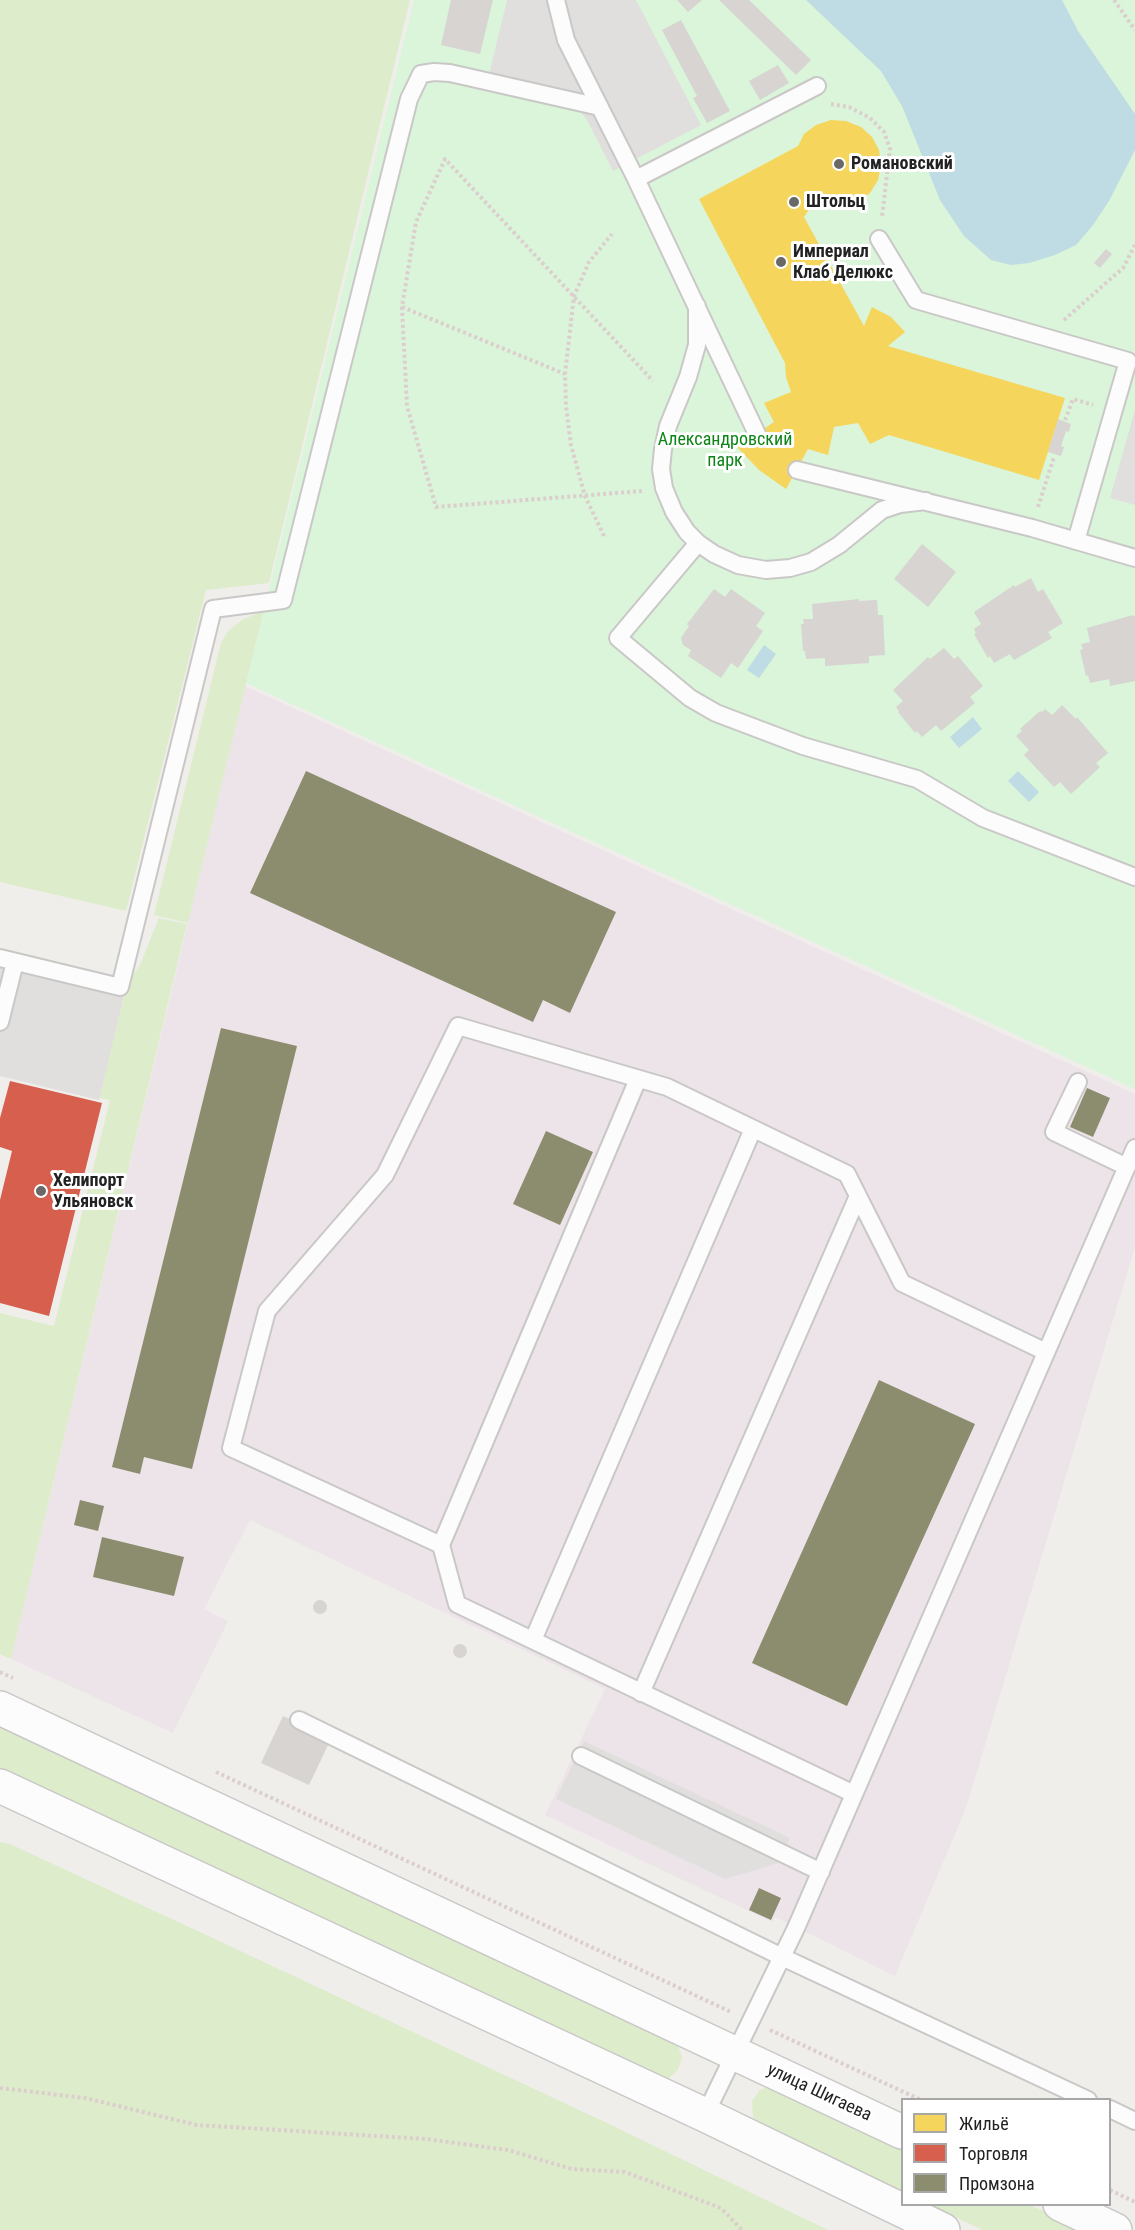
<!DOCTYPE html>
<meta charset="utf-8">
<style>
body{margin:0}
#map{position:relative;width:1135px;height:2230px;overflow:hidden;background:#f0eeeb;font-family:"Roboto Condensed",sans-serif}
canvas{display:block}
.legend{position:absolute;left:901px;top:2098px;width:210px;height:108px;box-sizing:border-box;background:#fff;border:2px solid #a7a7a7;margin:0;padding:8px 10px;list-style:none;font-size:18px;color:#222}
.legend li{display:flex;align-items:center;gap:12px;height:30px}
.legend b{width:30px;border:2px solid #a7a7a7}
</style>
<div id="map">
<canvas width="1135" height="2230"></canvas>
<ul class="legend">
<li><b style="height:16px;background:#f6d55c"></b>Жильё</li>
<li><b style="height:16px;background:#d6604d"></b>Торговля</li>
<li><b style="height:16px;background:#8c8c6e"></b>Промзона</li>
</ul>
</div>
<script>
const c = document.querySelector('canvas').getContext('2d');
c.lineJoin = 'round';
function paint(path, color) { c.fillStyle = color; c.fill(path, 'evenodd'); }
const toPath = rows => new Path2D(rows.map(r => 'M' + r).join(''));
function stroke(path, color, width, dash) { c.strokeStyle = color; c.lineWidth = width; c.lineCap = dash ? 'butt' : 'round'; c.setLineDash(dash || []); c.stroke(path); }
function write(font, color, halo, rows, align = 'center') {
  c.font = font + ' "Roboto Condensed",sans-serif'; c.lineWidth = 6; c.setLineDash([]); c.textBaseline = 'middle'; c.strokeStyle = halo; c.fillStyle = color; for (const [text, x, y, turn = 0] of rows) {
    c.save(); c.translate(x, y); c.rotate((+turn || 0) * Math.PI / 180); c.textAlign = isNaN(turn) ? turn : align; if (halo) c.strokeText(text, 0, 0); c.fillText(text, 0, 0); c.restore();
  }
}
paint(toPath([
 [245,686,1135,1094,1135,1247,966,1808,895,1976,775,1917,772,1922,545,1815,605,1689,250,1520,204,1609,228,1621,173,1733,11,1659]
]), '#ede4e9');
paint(toPath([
 [0,0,410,0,269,583,206,590,126,911,0,882],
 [264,610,188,923,154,915,221,643,228,631,242,620],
 [159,918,187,924,11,1659,0,1654,0,1313,54,1326,110,1100,99,1098,127,983,140,965],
 [0,1723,674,2041,678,2045,682,2057,678,2070,669,2078,660,2079,0,1770],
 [0,1842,10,1844,217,1940,609,2124,828,2230,0,2230],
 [768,2087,902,2144,902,2192,759,2123,753,2117,752,2101,760,2090],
 [929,2205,1030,2205,1085,2230,983,2230]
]), '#ddeccb');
paint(toPath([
 [414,0,1135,0,1135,1089,246,683]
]), '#daf5da');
paint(toPath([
 [507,0,636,0,701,125,613,171,587,120,578,108,487,83],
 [1135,410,1135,505,1110,498],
 [0,951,127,983,99,1100,0,1076],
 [584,1741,790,1838,779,1863,725,1879,556,1799]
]), '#e0dfde');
paint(toPath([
 [806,0,1062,0,1078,31,1135,114,1135,150,1109,201,1093,225,1076,245,1055,255,1029,263,1011,265,991,260,964,236,940,200,902,106,881,71],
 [764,645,776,654,759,678,747,670],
 [973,717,982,729,959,748,950,737],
 [1018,771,1039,792,1029,802,1008,781]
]), '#bfdbe3');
paint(toPath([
 [831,120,846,121,861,127,872,137,879,150,881,165,878,180,870,193,858,202,843,207,828,207,815,201,804,217,864,326,872,307,891,317,905,332,888,346,1065,398,1039,480,889,435,870,444,858,423,834,427,828,455,808,449,786,489,759,470,737,447,774,422,764,403,791,392,786,377,785,363,699,199,798,146,804,134,816,125]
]), '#f6d55c');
paint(toPath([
 [10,1081,102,1103,49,1316,0,1303,0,1200,12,1151,0,1147,0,1118]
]), '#d6604d');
paint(toPath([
 [306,771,616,912,570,1013,543,1000,533,1022,250,893],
 [221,1028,297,1046,192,1469,144,1457,140,1474,112,1467],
 [1087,1088,1110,1098,1093,1137,1070,1127],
 [546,1131,593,1152,560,1225,513,1204],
 [879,1380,975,1424,847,1706,752,1663],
 [80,1500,104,1506,98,1531,74,1525],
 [102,1537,184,1557,174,1596,93,1577],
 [759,1888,781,1898,771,1920,749,1910]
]), '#8c8c6e');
paint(toPath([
 [451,0,493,0,480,54,441,45],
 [677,0,702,0,688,12],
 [719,0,749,0,811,60,796,75],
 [681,20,730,111,707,123,693,98,697,96,662,30],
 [778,65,789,83,760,100,749,81],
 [1106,249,1112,254,1100,268,1094,263],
 [1058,419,1071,424,1069,432,1066,431,1061,446,1064,447,1061,456,1048,452],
 [922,544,956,572,928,607,894,579],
 [1031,578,1038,592,1043,589,1063,623,1048,632,1052,638,1014,660,1010,654,994,663,990,656,988,658,974,634,976,633,974,629,981,624,974,612,1014,585,1015,587],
 [714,589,725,597,731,589,765,613,756,626,763,631,738,668,731,663,721,678,688,656,691,650,683,645,681,638,689,626,687,624],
 [859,599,859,601,877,600,878,615,883,615,885,655,869,656,869,663,825,666,825,658,806,659,805,651,803,651,801,624,804,624,803,619,813,619,812,604],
 [1133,615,1135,617,1135,681,1110,686,1109,679,1090,683,1088,675,1086,676,1080,650,1083,649,1081,644,1090,642,1087,628],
 [944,648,954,659,958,656,983,686,970,697,975,703,941,731,936,725,922,737,917,731,915,733,898,712,899,711,896,707,903,701,893,690,928,657,930,659],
 [1062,705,1076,719,1077,717,1108,753,1096,763,1100,767,1071,794,1060,782,1054,787,1024,755,1029,750,1016,736,1022,731,1020,729,1040,711,1042,712,1045,709,1052,715],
 '313 1607a7 7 0 1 1 14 0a7 7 0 1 1-14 0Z',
 '453 1651a7 7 0 1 1 14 0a7 7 0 1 1-14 0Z',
 [283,1716,331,1739,309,1785,261,1763]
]), '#d7d4d2');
const service = toPath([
 [556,0,566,40,636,179,757,434],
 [636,179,817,86],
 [879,239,916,300,1128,361,1076,541],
 [697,306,697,345,688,377,668,426,663,449,661,469,664,488,674,512,687,532,698,543,714,554,738,565,766,570,790,568,811,562,839,545,882,510,900,504,926,501],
 [797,470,1032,528,1135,558],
 [698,543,618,638,690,698,716,713,803,746,917,779,983,818,1135,877],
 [0,958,120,987,213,609,283,600,409,99,421,74,434,72,450,73,600,107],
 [0,1022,15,962],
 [1078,1082,1054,1132,1127,1167],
 [441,1545,638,1079],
 [533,1640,753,1129],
 [641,1693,858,1196],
 [299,1720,782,1957,1088,2100],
 [581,1756,821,1872],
 [854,1794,457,1604,441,1545,231,1448,267,1311,385,1175,458,1026,667,1087,847,1174,902,1283,1046,1352],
 [1110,2109,1135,2121],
 [705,2115,796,1928,1135,1148]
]);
const minor = toPath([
 [0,1708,902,2132],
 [0,1786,705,2115,943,2230],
 [1060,2204,1115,2230]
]);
stroke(service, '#c9c8c7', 20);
stroke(minor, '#c9c8c7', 36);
stroke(toPath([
 [1114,0,1135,30],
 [831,104,849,107,870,118,884,132,890,149,882,217],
 [402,307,565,374],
 [1064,320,1123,268,1135,245],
 [1065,420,1073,399,1093,405],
 [642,491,436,507,407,406,402,307,416,222,445,159,653,381],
 [1038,507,1054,457],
 [604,536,585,496,571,445,566,406,565,374,574,296,589,262,612,234],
 [0,1672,13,1678],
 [216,1772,731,2012],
 [770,2030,921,2100],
 [0,2088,85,2098,197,2125,426,2139,508,2150,572,2169,625,2172,721,2208,742,2230],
 [1110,2190,1135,2202]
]), '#dccecd', 4, [3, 3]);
stroke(service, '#fdfcfc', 16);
stroke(minor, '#fdfcfc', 33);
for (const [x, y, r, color] of [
 [839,164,6,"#6a6968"],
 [794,202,6,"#6a6968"],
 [781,262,6,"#6a6968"],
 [41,1191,6,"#6a6968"]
]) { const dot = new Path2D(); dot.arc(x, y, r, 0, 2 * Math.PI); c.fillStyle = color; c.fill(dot); stroke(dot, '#fff', 2); }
write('bold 18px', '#222', '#fff', [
 ["Романовский",851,164],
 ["Штольц",806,202],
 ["Империал",793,252],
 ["Клаб Делюкс",793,273],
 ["Хелипорт",53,1181],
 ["Ульяновск",53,1202]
], 'left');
write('18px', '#0c8416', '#fff', [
 ["Александровский",725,440],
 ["парк",725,461]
]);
write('18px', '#222', '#fff', [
 ["улица Шигаева",819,2093,25]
]);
</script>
